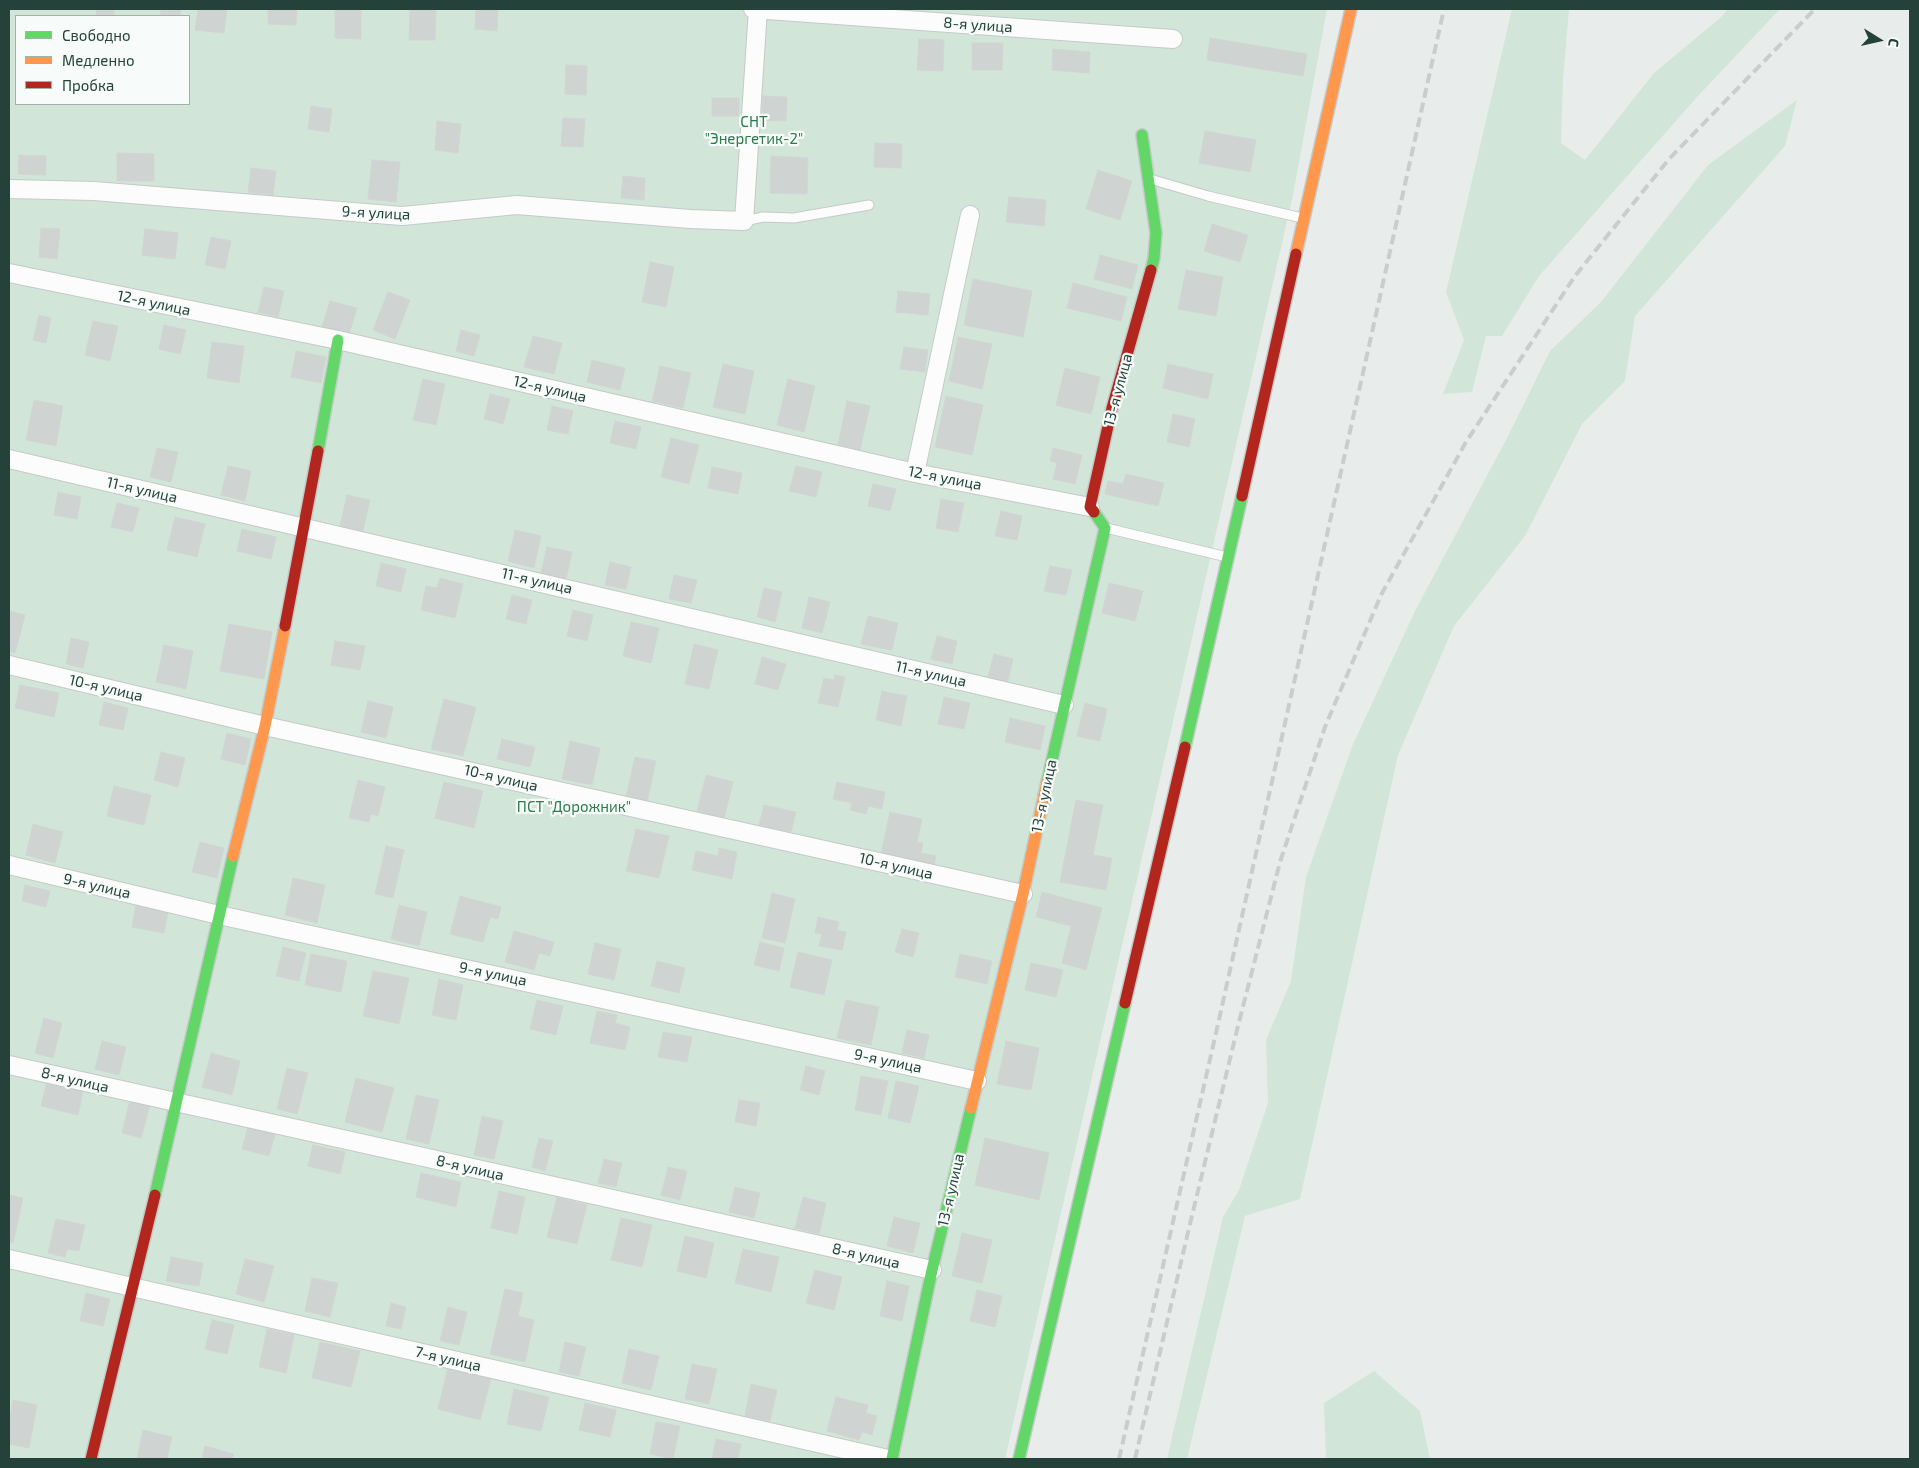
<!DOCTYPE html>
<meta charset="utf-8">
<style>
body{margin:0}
#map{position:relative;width:1919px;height:1468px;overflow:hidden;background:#e8edeb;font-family:"Exo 2",sans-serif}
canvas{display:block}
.frame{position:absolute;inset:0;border:10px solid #24423a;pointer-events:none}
.legend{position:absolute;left:15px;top:15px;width:175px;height:90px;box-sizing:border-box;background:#f7fbf9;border:1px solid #a3b1ad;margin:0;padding:6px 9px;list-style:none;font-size:15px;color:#24423a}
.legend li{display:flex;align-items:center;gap:10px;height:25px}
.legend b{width:25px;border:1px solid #a3b1ad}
.north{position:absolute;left:1854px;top:15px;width:50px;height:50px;-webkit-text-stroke:4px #f7fbf9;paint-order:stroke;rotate:100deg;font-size:14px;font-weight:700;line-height:20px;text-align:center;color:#24423a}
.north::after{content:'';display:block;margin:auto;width:18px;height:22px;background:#24423a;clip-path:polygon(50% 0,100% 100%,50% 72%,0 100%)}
</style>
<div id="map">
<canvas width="1919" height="1468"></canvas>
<div class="frame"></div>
<ul class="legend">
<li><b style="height:6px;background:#63d668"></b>Свободно</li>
<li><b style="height:6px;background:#ff974d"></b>Медленно</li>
<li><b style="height:6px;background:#b3261e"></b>Пробка</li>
</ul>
<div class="north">С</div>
</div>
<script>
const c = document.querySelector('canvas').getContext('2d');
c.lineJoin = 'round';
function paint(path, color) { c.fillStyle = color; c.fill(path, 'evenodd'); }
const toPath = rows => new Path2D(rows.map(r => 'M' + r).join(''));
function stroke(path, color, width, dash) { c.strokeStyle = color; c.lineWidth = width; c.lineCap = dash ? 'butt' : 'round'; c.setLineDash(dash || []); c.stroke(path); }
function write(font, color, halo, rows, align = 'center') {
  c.font = font + ' "Exo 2",sans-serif'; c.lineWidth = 4.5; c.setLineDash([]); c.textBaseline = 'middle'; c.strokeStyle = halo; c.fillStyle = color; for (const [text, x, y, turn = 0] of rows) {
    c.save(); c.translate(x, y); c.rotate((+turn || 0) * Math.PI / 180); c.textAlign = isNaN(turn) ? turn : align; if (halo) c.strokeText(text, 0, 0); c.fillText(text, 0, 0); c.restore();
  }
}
paint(toPath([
 [9,9,1327,9,1293,195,1005,1459,9,1459],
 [16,16,189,16,189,104,16,104],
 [1512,9,1569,9,1563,80,1561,143,1585,160,1654,73,1720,18,1728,9,1780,9,1698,96,1539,276,1502,336,1486,336,1472,392,1443,394,1464,340,1446,292],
 [1797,100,1785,146,1635,316,1625,381,1582,424,1525,536,1454,626,1398,755,1300,1199,1245,1216,1187,1459,1167,1459,1223,1217,1239,1190,1268,1103,1266,1040,1291,981,1306,877,1353,744,1415,611,1507,438,1550,351,1601,302,1708,165],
 [1374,1371,1420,1411,1430,1459,1326,1459,1324,1403]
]), '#d1e6d8');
const building = toPath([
 [97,9,114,9,114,16,96,15,97,9],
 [161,9,181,9,180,16,160,16,161,9],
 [198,9,227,9,224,33,195,30,198,9],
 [268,9,297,9,296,25,268,24,268,9],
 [335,9,361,9,361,39,335,38,335,9],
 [410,9,436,10,435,40,409,40,410,9],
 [476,9,498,9,497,31,475,29,476,9],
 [1210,38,1307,54,1303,76,1207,60,1210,38],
 [919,39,944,40,943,71,917,70,919,39],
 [972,43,1003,43,1002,70,972,70,972,43],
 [1053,49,1090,52,1089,73,1052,70,1053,49],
 [566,65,587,66,586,95,565,94,566,65],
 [763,96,787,97,786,121,762,120,763,96],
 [712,98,739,98,739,116,712,116,712,98],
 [311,106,332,109,329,132,308,129,311,106],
 [563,118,585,119,583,147,561,146,563,118],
 [437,121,461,124,458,153,435,150,437,121],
 [1205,131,1256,140,1250,172,1199,163,1205,131],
 [875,143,902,144,901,168,874,167,875,143],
 [117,153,154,154,154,181,117,181,117,153],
 [19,155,46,156,46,175,18,174,19,155],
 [771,156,808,158,807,194,770,193,771,156],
 [372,160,400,162,396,202,368,199,372,160],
 [251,168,276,171,273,195,248,192,251,168],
 [1098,170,1132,181,1120,220,1086,209,1098,170],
 [623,176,645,178,644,200,621,198,623,176],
 [1009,197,1046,200,1044,226,1006,222,1009,197],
 [1212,224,1248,235,1240,262,1204,251,1212,224],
 [41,228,60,229,57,259,39,257,41,228],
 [145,229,178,233,175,259,142,255,145,229],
 [211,237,231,241,225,269,205,265,211,237],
 [1100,255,1138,265,1132,289,1094,279,1100,255],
 [650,262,674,267,666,307,642,302,650,262],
 [1186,270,1223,277,1216,316,1178,309,1186,270],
 [973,279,1032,291,1023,337,964,325,973,279],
 [1073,283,1127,297,1121,321,1067,308,1073,283],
 [264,287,284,291,278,317,258,312,264,287],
 [898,291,930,294,928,315,896,312,898,291],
 [388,292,410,300,395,339,373,330,388,292],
 [330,301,357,308,349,334,322,327,330,301],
 [39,315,51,318,46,343,33,340,39,315],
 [93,321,118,326,110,361,85,355,93,321],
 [164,325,186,330,180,354,159,349,164,325],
 [461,330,480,335,474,356,456,351,461,330],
 [533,336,562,343,554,374,524,367,533,336],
 [958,337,992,344,982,389,949,381,958,337],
 [212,342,244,346,239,383,207,378,212,342],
 [904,347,928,350,925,372,900,369,904,347],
 [296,351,326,357,321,383,291,377,296,351],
 [592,360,625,368,620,390,587,382,592,360],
 [723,364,754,371,745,414,713,407,723,364],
 [1168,364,1213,374,1208,399,1163,388,1168,364],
 [660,366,691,373,683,408,652,401,660,366],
 [1065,368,1100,377,1091,414,1056,405,1065,368],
 [423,379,445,384,436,425,413,420,423,379],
 [788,379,815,386,804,432,777,425,788,379],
 [490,394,510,399,503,424,484,419,490,394],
 [946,396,983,405,972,455,935,447,946,396],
 [34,400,63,406,56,446,26,440,34,400],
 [847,401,870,406,860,450,838,445,847,401],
 [552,406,573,411,568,434,547,430,552,406],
 [1173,414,1195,419,1189,447,1167,442,1173,414],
 [615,421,641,427,636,449,610,443,615,421],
 [671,438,699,445,689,484,661,477,671,438],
 [157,448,178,452,171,482,150,477,157,448],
 [1053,448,1082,455,1075,484,1053,479,1057,463,1050,461,1053,448],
 [228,466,251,471,245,501,221,495,228,466],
 [796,466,822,472,816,497,789,491,796,466],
 [712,467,742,473,738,494,708,488,712,467],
 [1126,474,1164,483,1158,506,1105,494,1108,481,1123,484,1126,474],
 [873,484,896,489,890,511,868,506,873,484],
 [58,492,81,497,77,519,54,515,58,492],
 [347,495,370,500,363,531,340,526,347,495],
 [941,499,964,503,958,532,936,528,941,499],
 [117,503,139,508,133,532,111,527,117,503],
 [1001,511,1022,516,1017,540,995,536,1001,511],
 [175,517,205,524,197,557,167,550,175,517],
 [242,529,276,537,271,559,237,551,242,529],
 [515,530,541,536,534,568,508,561,515,530],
 [547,547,572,552,566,579,541,573,547,547],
 [610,562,631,567,626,589,605,585,610,562],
 [381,563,406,569,401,592,376,586,381,563],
 [1050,566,1072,570,1066,595,1044,591,1050,566],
 [674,575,697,580,691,603,669,599,674,575],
 [440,578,463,584,455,618,421,610,426,586,437,588,440,578],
 [1109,583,1143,591,1135,621,1102,613,1109,583],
 [764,588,782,592,775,622,757,617,764,588],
 [512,595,532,600,526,624,506,619,512,595],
 [809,597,830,602,822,633,802,628,809,597],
 [573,610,593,615,587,641,567,636,573,610],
 [9,611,25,615,15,653,9,651,9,611],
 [868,616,898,623,892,650,861,644,868,616],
 [631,622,659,628,651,663,623,656,631,622],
 [229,624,272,632,264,679,220,671,229,624],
 [937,636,957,641,952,664,931,659,937,636],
 [71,638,89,642,83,668,66,664,71,638],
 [335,641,365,646,360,670,331,665,335,641],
 [694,644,718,650,709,689,685,684,694,644],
 [164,645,193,651,186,689,156,682,164,645],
 [994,654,1013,659,1007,685,987,680,994,654],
 [762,657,786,664,778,690,755,684,762,657],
 [835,675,845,677,838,707,818,703,824,678,834,680,835,675],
 [20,685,59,693,54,717,15,708,20,685],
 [882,691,907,696,901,726,876,720,882,691],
 [944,697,970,703,964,729,938,724,944,697],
 [444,699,476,707,463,756,431,749,444,699],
 [368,701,393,707,386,738,361,732,368,701],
 [104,702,128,708,123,730,99,725,104,702],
 [1085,703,1107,709,1100,741,1077,736,1085,703],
 [1010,718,1045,726,1040,750,1005,742,1010,718],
 [227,733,251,739,245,765,221,759,227,733],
 [502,739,535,747,530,767,497,759,502,739],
 [570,741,600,748,592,785,562,779,570,741],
 [161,752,185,758,178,787,154,780,161,752],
 [635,757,656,761,647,802,626,798,635,757],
 [706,775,733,782,724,818,697,811,706,775],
 [358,780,385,787,378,816,371,814,369,822,349,818,358,780],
 [444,782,483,791,474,828,435,818,444,782],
 [837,782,885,792,882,809,868,806,866,814,850,810,852,803,833,799,837,782],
 [114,786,151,795,144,825,107,816,114,786],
 [1076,800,1103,805,1093,855,1112,858,1106,890,1060,882,1076,800],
 [764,805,796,812,791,832,759,825,764,805],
 [890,812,922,819,917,842,923,843,921,853,936,856,934,866,881,854,890,812],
 [33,824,63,832,55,863,26,855,33,824],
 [636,829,669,836,659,878,626,871,636,829],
 [200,842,224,848,217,878,192,872,200,842],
 [386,846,404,850,393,898,375,894,386,846],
 [719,848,737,852,732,879,692,870,696,851,718,856,719,848],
 [293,878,325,885,317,923,285,915,293,878],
 [25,885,50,891,46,907,22,901,25,885],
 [1042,892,1102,908,1086,970,1062,963,1071,926,1036,917,1042,892],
 [772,893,795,899,785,943,762,938,772,893],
 [460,896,501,907,498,919,490,917,483,942,450,934,460,896],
 [136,905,168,912,164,933,132,927,136,905],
 [399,905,427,912,419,946,391,939,399,905],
 [818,917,839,922,837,930,846,932,842,950,819,946,822,934,815,933,818,917],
 [902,929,919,933,913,957,895,952,902,929],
 [514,931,554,942,550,956,539,953,534,970,505,962,514,931],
 [760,942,784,948,779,971,754,965,760,942],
 [595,943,621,949,614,980,588,974,595,943],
 [283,947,306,953,299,981,276,976,283,947],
 [798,952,832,960,824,995,790,987,798,952],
 [311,954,347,961,341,992,305,985,311,954],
 [960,954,992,961,987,984,955,977,960,954],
 [657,961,685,968,679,993,651,986,657,961],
 [1031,963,1063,970,1056,997,1025,990,1031,963],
 [373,971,409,978,399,1024,363,1016,373,971],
 [439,979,463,985,456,1020,432,1015,439,979],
 [537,1000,563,1006,556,1035,530,1029,537,1000],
 [846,1000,879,1007,871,1045,837,1038,846,1000],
 [597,1011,617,1015,615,1023,630,1027,625,1050,590,1043,597,1011],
 [44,1018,62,1023,53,1058,35,1053,44,1018],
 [907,1030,929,1035,924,1058,902,1053,907,1030],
 [663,1032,692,1037,687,1062,658,1057,663,1032],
 [102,1041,126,1047,119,1075,95,1069,102,1041],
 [1006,1041,1039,1048,1031,1090,997,1084,1006,1041],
 [211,1053,240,1061,232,1095,202,1087,211,1053],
 [806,1066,825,1071,819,1095,800,1090,806,1066],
 [287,1068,308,1073,297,1114,277,1109,287,1068],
 [861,1076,888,1081,881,1115,855,1110,861,1076],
 [356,1078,394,1088,382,1132,345,1122,356,1078],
 [896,1081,919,1086,910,1123,888,1118,896,1081],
 [47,1082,83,1091,78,1115,41,1106,47,1082],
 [416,1095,439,1100,429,1144,406,1139,416,1095],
 [130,1100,150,1105,141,1138,122,1133,130,1100],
 [739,1100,760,1103,756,1126,735,1122,739,1100],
 [482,1116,503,1121,494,1159,474,1155,482,1116],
 [248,1127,275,1134,269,1156,242,1149,248,1127],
 [539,1138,553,1141,545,1171,532,1167,539,1138],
 [985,1138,1049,1153,1039,1200,975,1185,985,1138],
 [313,1145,345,1152,340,1174,308,1166,313,1145],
 [604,1159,622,1163,616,1187,598,1183,604,1159],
 [668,1167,687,1171,680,1200,661,1195,668,1167],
 [421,1173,461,1182,456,1207,416,1197,421,1173],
 [735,1187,760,1193,754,1218,729,1212,735,1187],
 [499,1191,525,1197,517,1234,491,1228,499,1191],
 [9,1195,23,1198,13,1243,9,1242,9,1195],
 [557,1197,587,1205,577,1244,547,1237,557,1197],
 [803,1197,826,1203,819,1234,795,1228,803,1197],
 [894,1217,920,1223,913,1253,887,1246,894,1217],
 [621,1218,652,1225,642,1267,611,1260,621,1218],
 [56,1219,85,1225,79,1251,67,1249,65,1257,48,1253,56,1219],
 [962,1233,992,1240,982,1283,952,1276,962,1233],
 [685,1236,714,1243,706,1278,677,1271,685,1236],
 [743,1249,779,1257,771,1292,735,1283,743,1249],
 [171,1257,203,1263,199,1286,166,1281,171,1257],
 [245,1259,274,1266,264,1302,236,1294,245,1259],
 [815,1270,842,1277,834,1310,806,1303,815,1270],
 [312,1278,338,1283,330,1317,305,1311,312,1278],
 [887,1281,909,1286,902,1321,880,1316,887,1281],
 [505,1289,523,1293,518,1316,534,1320,525,1362,490,1354,505,1289],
 [977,1290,1002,1296,995,1327,970,1321,977,1290],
 [86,1293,110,1299,103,1326,80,1321,86,1293],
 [391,1303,406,1307,401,1329,386,1326,391,1303],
 [448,1307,467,1312,459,1345,440,1341,448,1307],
 [212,1320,234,1325,227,1354,205,1349,212,1320],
 [267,1329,294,1335,286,1373,259,1367,267,1329],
 [320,1342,360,1351,351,1387,312,1378,320,1342],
 [565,1342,586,1347,579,1376,559,1372,565,1342],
 [629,1349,659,1356,651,1390,622,1383,629,1349],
 [692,1364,717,1369,709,1404,685,1399,692,1364],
 [448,1368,491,1379,480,1420,438,1409,448,1368],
 [751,1384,777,1390,770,1421,745,1416,751,1384],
 [514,1389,549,1397,541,1431,507,1424,514,1389],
 [836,1397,868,1405,866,1413,877,1416,872,1435,862,1432,859,1440,827,1431,836,1397],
 [13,1400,37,1405,29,1448,9,1444,9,1423,13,1400],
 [585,1403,616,1410,610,1437,579,1430,585,1403],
 [656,1422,680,1426,673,1459,650,1454,656,1422],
 [143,1430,172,1437,167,1459,137,1459,143,1430],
 [716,1439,741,1444,738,1459,712,1459,716,1439],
 [205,1446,234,1454,232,1459,202,1459,205,1446]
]);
paint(building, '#cfd4d2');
stroke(building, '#d1d6d4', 1);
const lane = toPath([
 [1150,179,1208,196,1302,218],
 [744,221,763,217,794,218,869,205],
 [1106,528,1227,557]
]);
const street = toPath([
 [753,9,1173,39],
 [9,189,94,191,402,216,517,205,690,219,744,221,758,9],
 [9,273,338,340,915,473,1090,507],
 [9,459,1064,705],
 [915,473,970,215],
 [9,665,265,726,1023,894],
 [9,865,219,915,977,1081],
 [9,1065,932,1270],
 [9,1259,888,1459]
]);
const fast = toPath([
 [1142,135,1156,233,1154,258,1151,270],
 [318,451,338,340],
 [1185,747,1242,496],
 [1047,782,1105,528,1094,512],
 [155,1195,233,856],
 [892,1459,932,1270,971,1108],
 [1019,1459,1125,1003]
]);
const slow = toPath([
 [1296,254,1351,9],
 [233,856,265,726,285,626],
 [971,1108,1023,894,1047,782]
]);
const jam = toPath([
 [1242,496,1296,254],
 [1094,512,1090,507,1112,408,1151,270],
 [285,626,318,451],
 [1125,1003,1185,747],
 [91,1459,155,1195]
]);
stroke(lane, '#c5cac8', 11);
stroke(street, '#c5cac8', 20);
stroke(fast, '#c3cbc8', 14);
stroke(slow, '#c3cbc8', 14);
stroke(jam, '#c3cbc8', 14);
stroke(lane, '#fcfcfc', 9);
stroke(street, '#fcfcfc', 18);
stroke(fast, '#63d668', 11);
stroke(slow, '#ff974d', 11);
stroke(jam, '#b3261e', 11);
stroke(toPath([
 [1119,1459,1218,1024,1444,9],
 [1135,1459,1189,1228,1237,1030,1280,862,1325,727,1381,595,1466,442,1575,276,1669,159,1815,9]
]), '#c9cdcc', 4, [10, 5]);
write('15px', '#24423a', '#f7fbf9', [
 ["8-я улица",978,25,4],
 ["9-я улица",376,213,3],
 ["12-я улица",154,303,12],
 ["12-я улица",550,389,13],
 ["13-я улица",1118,390,-75],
 ["12-я улица",945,478,11],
 ["11-я улица",142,490,13],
 ["11-я улица",537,581,13],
 ["11-я улица",931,674,13],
 ["10-я улица",106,688,13],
 ["10-я улица",501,778,13],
 ["13-я улица",1044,796,-78],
 ["10-я улица",896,866,13],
 ["9-я улица",97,886,13],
 ["9-я улица",493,974,12],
 ["9-я улица",888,1061,12],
 ["8-я улица",75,1080,13],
 ["8-я улица",470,1168,13],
 ["13-я улица",951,1190,-77],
 ["8-я улица",866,1256,13],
 ["7-я улица",448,1359,13]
]);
write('15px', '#2d7a4b', '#f7fbf9', [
 ["СHТ",754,122],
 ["\"Энергетик-2\"",754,139],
 ["ПСТ \"Дорожник\"",574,807]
]);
</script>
